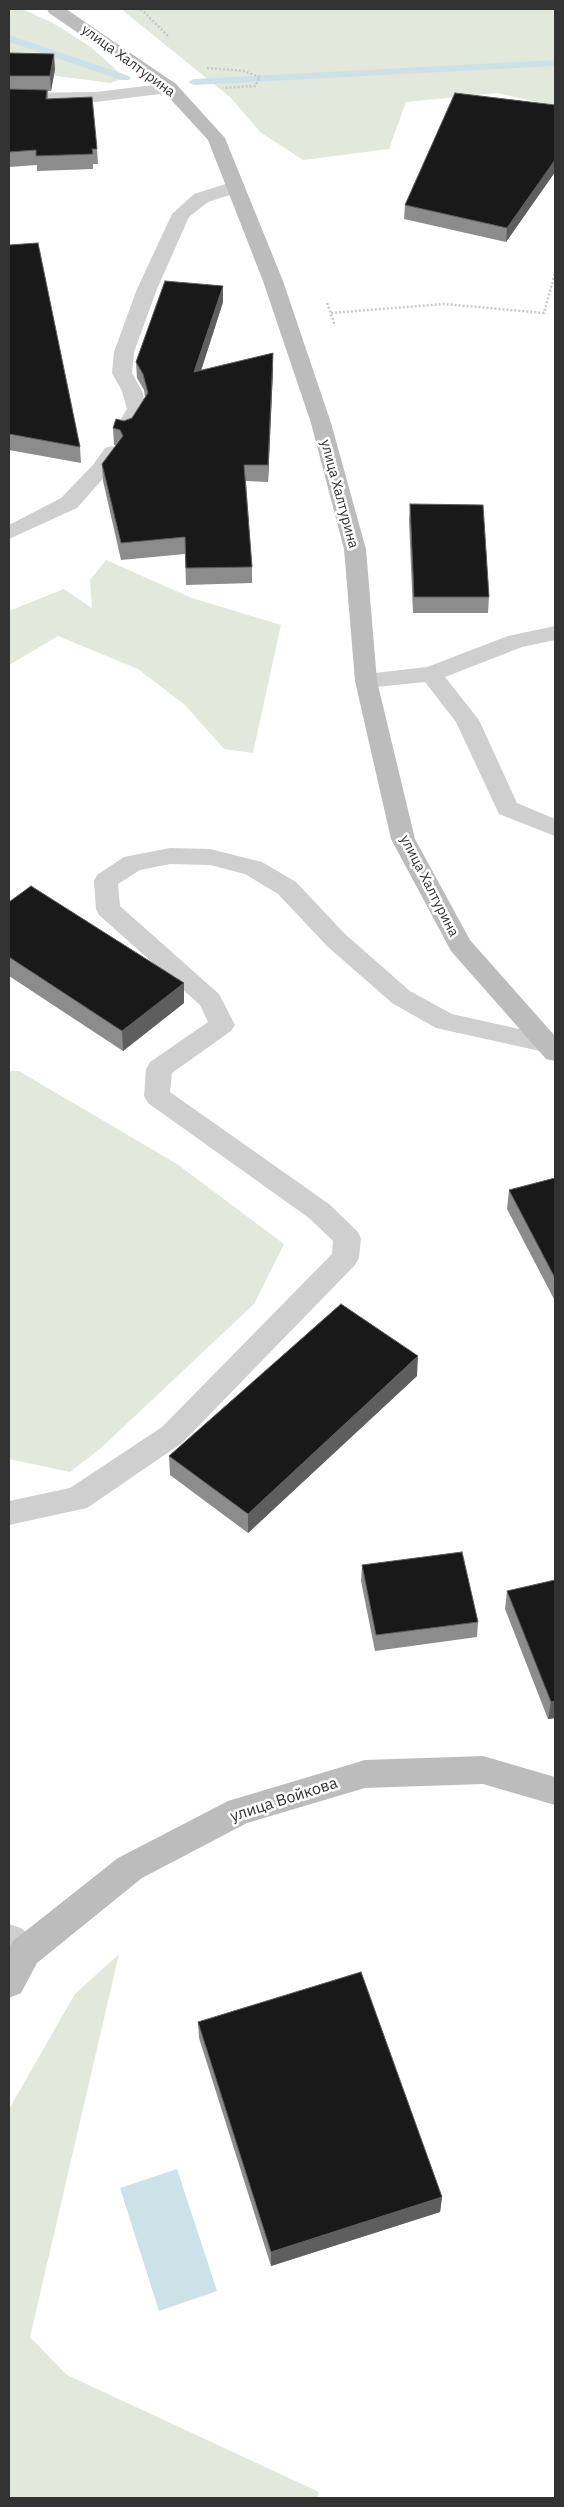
<!DOCTYPE html>
<meta charset="utf-8">
<style>
body{margin:0}
#map{position:relative;width:564px;height:2507px;overflow:hidden;background:#fff;font-family:"IBM Plex Sans",sans-serif}
canvas{display:block}
.frame{position:absolute;inset:0;border:10px solid #323232;pointer-events:none}
</style>
<div id="map">
<canvas width="564" height="2507"></canvas>
<div class="frame"></div>
</div>
<script>
const c = document.querySelector('canvas').getContext('2d');
c.lineJoin = 'round';
function paint(path, color) { c.fillStyle = color; c.fill(path, 'evenodd'); }
const toPath = rows => new Path2D(rows.map(r => 'M' + r).join(''));
function stroke(path, color, width, dash) { c.strokeStyle = color; c.lineWidth = width; c.lineCap = dash ? 'butt' : 'round'; c.setLineDash(dash || []); c.stroke(path); }
function write(font, color, halo, rows, align = 'center') {
  c.font = font + ' "IBM Plex Sans",sans-serif'; c.lineWidth = 5; c.setLineDash([]); c.textBaseline = 'middle'; c.strokeStyle = halo; c.fillStyle = color; for (const [text, x, y, turn = 0] of rows) {
    c.save(); c.translate(x, y); c.rotate((+turn || 0) * Math.PI / 180); c.textAlign = isNaN(turn) ? turn : align; if (halo) c.strokeText(text, 0, 0); c.fillText(text, 0, 0); c.restore();
  }
}
paint(toPath([
 [9,9,22,9,53,23,91,47,125,78,110,83,56,76,9,62],
 [121,9,555,9,555,106,497,93,406,102,389,149,303,160,260,132,231,98],
 [106,560,192,598,281,625,253,753,224,749,185,705,138,669,58,636,9,665,9,611,64,589,92,608,90,580],
 [9,1071,19,1071,177,1164,284,1244,254,1304,101,1448,70,1472,9,1459],
 [119,1954,30,2337,67,2375,319,2492,317,2498,9,2498,9,2109,75,1994]
]), '#e3e8dc');
paint(toPath([
 [177,2169,217,2291,159,2311,120,2188]
]), '#cde1e9');
paint(toPath([
 [9,35,129,76,131,78,129,80,121,80,9,42,9,35],
 [555,60,555,66,194,85,188,82,194,79,555,60]
]), '#cde1e9');
stroke(toPath([
 [141,9,169,37],
 [207,68,244,71,260,77,255,86,223,88],
 [327,303,335,326],
 [331,313,444,304,544,313,555,273]
]), '#c9c9c9', 2.5, [2, 2]);
paint(toPath([
 [235,181,242,183,244,187,242,191,208,202,189,217,157,289,134,352,132,373,142,391,147,409,131,434,124,436,117,434,114,430,127,409,122,391,112,373,114,352,137,289,172,214,194,194,235,181],
 [112,446,119,448,122,452,108,473,77,508,9,539,9,525,61,498,93,465,105,448,112,446],
 [555,626,555,640,522,647,445,677,479,720,517,803,555,819,555,836,499,814,456,722,425,682,366,688,358,686,355,681,358,676,366,674,427,667,508,636,555,626],
 [170,848,210,849,262,862,296,882,345,934,410,991,452,1014,555,1037,555,1051,549,1053,436,1028,392,1003,327,946,278,894,245,874,210,865,170,864,140,870,118,884,120,906,219,994,235,1025,231,1031,172,1073,170,1092,329,1204,357,1231,361,1238,359,1258,355,1265,182,1443,87,1508,9,1525,9,1501,70,1488,162,1427,332,1254,333,1241,309,1218,148,1103,144,1096,146,1069,150,1062,208,1022,200,1005,99,915,96,909,94,881,97,875,124,857,170,848],
 [9,1924,21,1928,37,1941,42,1952,37,1963,25,1967,9,1959,9,1924]
]), '#cfcfcf');
paint(toPath([
 [170,83,176,84,179,88,176,92,96,102,9,103,9,93,96,92,170,83]
]), '#cfcfcf');
paint(toPath([
 [47,9,66,9,176,84,225,138,283,281,331,423,366,549,377,681,415,839,470,940,555,1036,555,1061,546,1059,451,951,391,839,355,681,344,549,311,423,263,281,208,140,164,92,49,13,47,9],
 [483,1756,555,1777,555,1805,483,1784,365,1788,247,1823,142,1878,37,1963,21,1993,9,1998,9,1949,13,1941,118,1858,228,1801,365,1760,483,1756]
]), '#bcbcbc');
paint(toPath([
 [9,53,55,69,51,91,48,91,48,99,97,149,98,164,93,164,93,169,37,171,37,165,9,167],
 [555,105,555,172,506,242,404,219,405,205],
 [9,245,80,447,81,463,9,450],
 [223,286,223,302,201,371,273,353,273,370,268,482,246,481,252,567,252,583,186,585,185,554,121,560,103,481,102,464,116,445,114,445,113,428,124,421,132,418,145,397,144,390,137,378,136,362],
 [410,504,489,597,488,613,413,613,409,521],
 [9,902,184,983,184,1003,123,1051,9,976],
 [555,1178,555,1301,507,1209,509,1190],
 [417,1376,248,1533,170,1475,169,1456],
 [362,1565,478,1622,477,1637,375,1651,361,1581],
 [555,1580,555,1718,548,1719,505,1609,507,1591],
 [198,2022,442,2197,440,2212,271,2266,199,2038]
]), '#8c8c8c');
paint(toPath([
 [54,54,55,69,51,91,50,76],
 [555,160,555,172,506,242,507,228],
 [223,286,223,302,195,389,194,372],
 [273,353,273,370,268,482,268,465],
 [184,983,184,1003,123,1051,122,1031],
 [418,1356,417,1376,248,1533,248,1514],
 [555,1701,555,1718,548,1719,551,1702],
 [442,2197,440,2212,271,2266,271,2252]
]), '#5e5e5e');
const building = toPath([
 [9,53,54,54,50,76,9,76,9,53],
 [9,89,47,90,46,99,92,97,97,149,92,149,93,154,36,156,36,150,9,152,9,89],
 [455,93,555,105,555,160,507,228,405,205,455,93],
 [38,243,80,447,9,434,9,245,38,243],
 [165,281,223,286,194,372,273,353,268,465,244,465,252,567,186,568,185,537,121,543,102,464,123,436,120,430,113,428,116,419,124,421,132,418,148,393,143,374,136,362,165,281],
 [410,504,483,505,489,597,414,597,410,504],
 [31,886,184,983,122,1031,9,957,9,902,31,886],
 [555,1178,555,1278,509,1190,555,1178],
 [341,1304,418,1356,248,1514,169,1456,341,1304],
 [462,1552,478,1622,376,1635,362,1565,462,1552],
 [555,1580,555,1701,551,1702,507,1591,555,1580],
 [361,1972,442,2197,271,2252,198,2022,361,1972]
]);
paint(building, '#191919');
stroke(building, '#5e5e5e', 1);
write('14px', '#323232', '#fff', [
 ["улица Халтурина",128,61,36],
 ["улица Халтурина",339,494,75],
 ["улица Халтурина",429,886,63]
]);
write('16px', '#323232', '#fff', [
 ["улица Войкова",284,1800,-18]
]);
</script>
